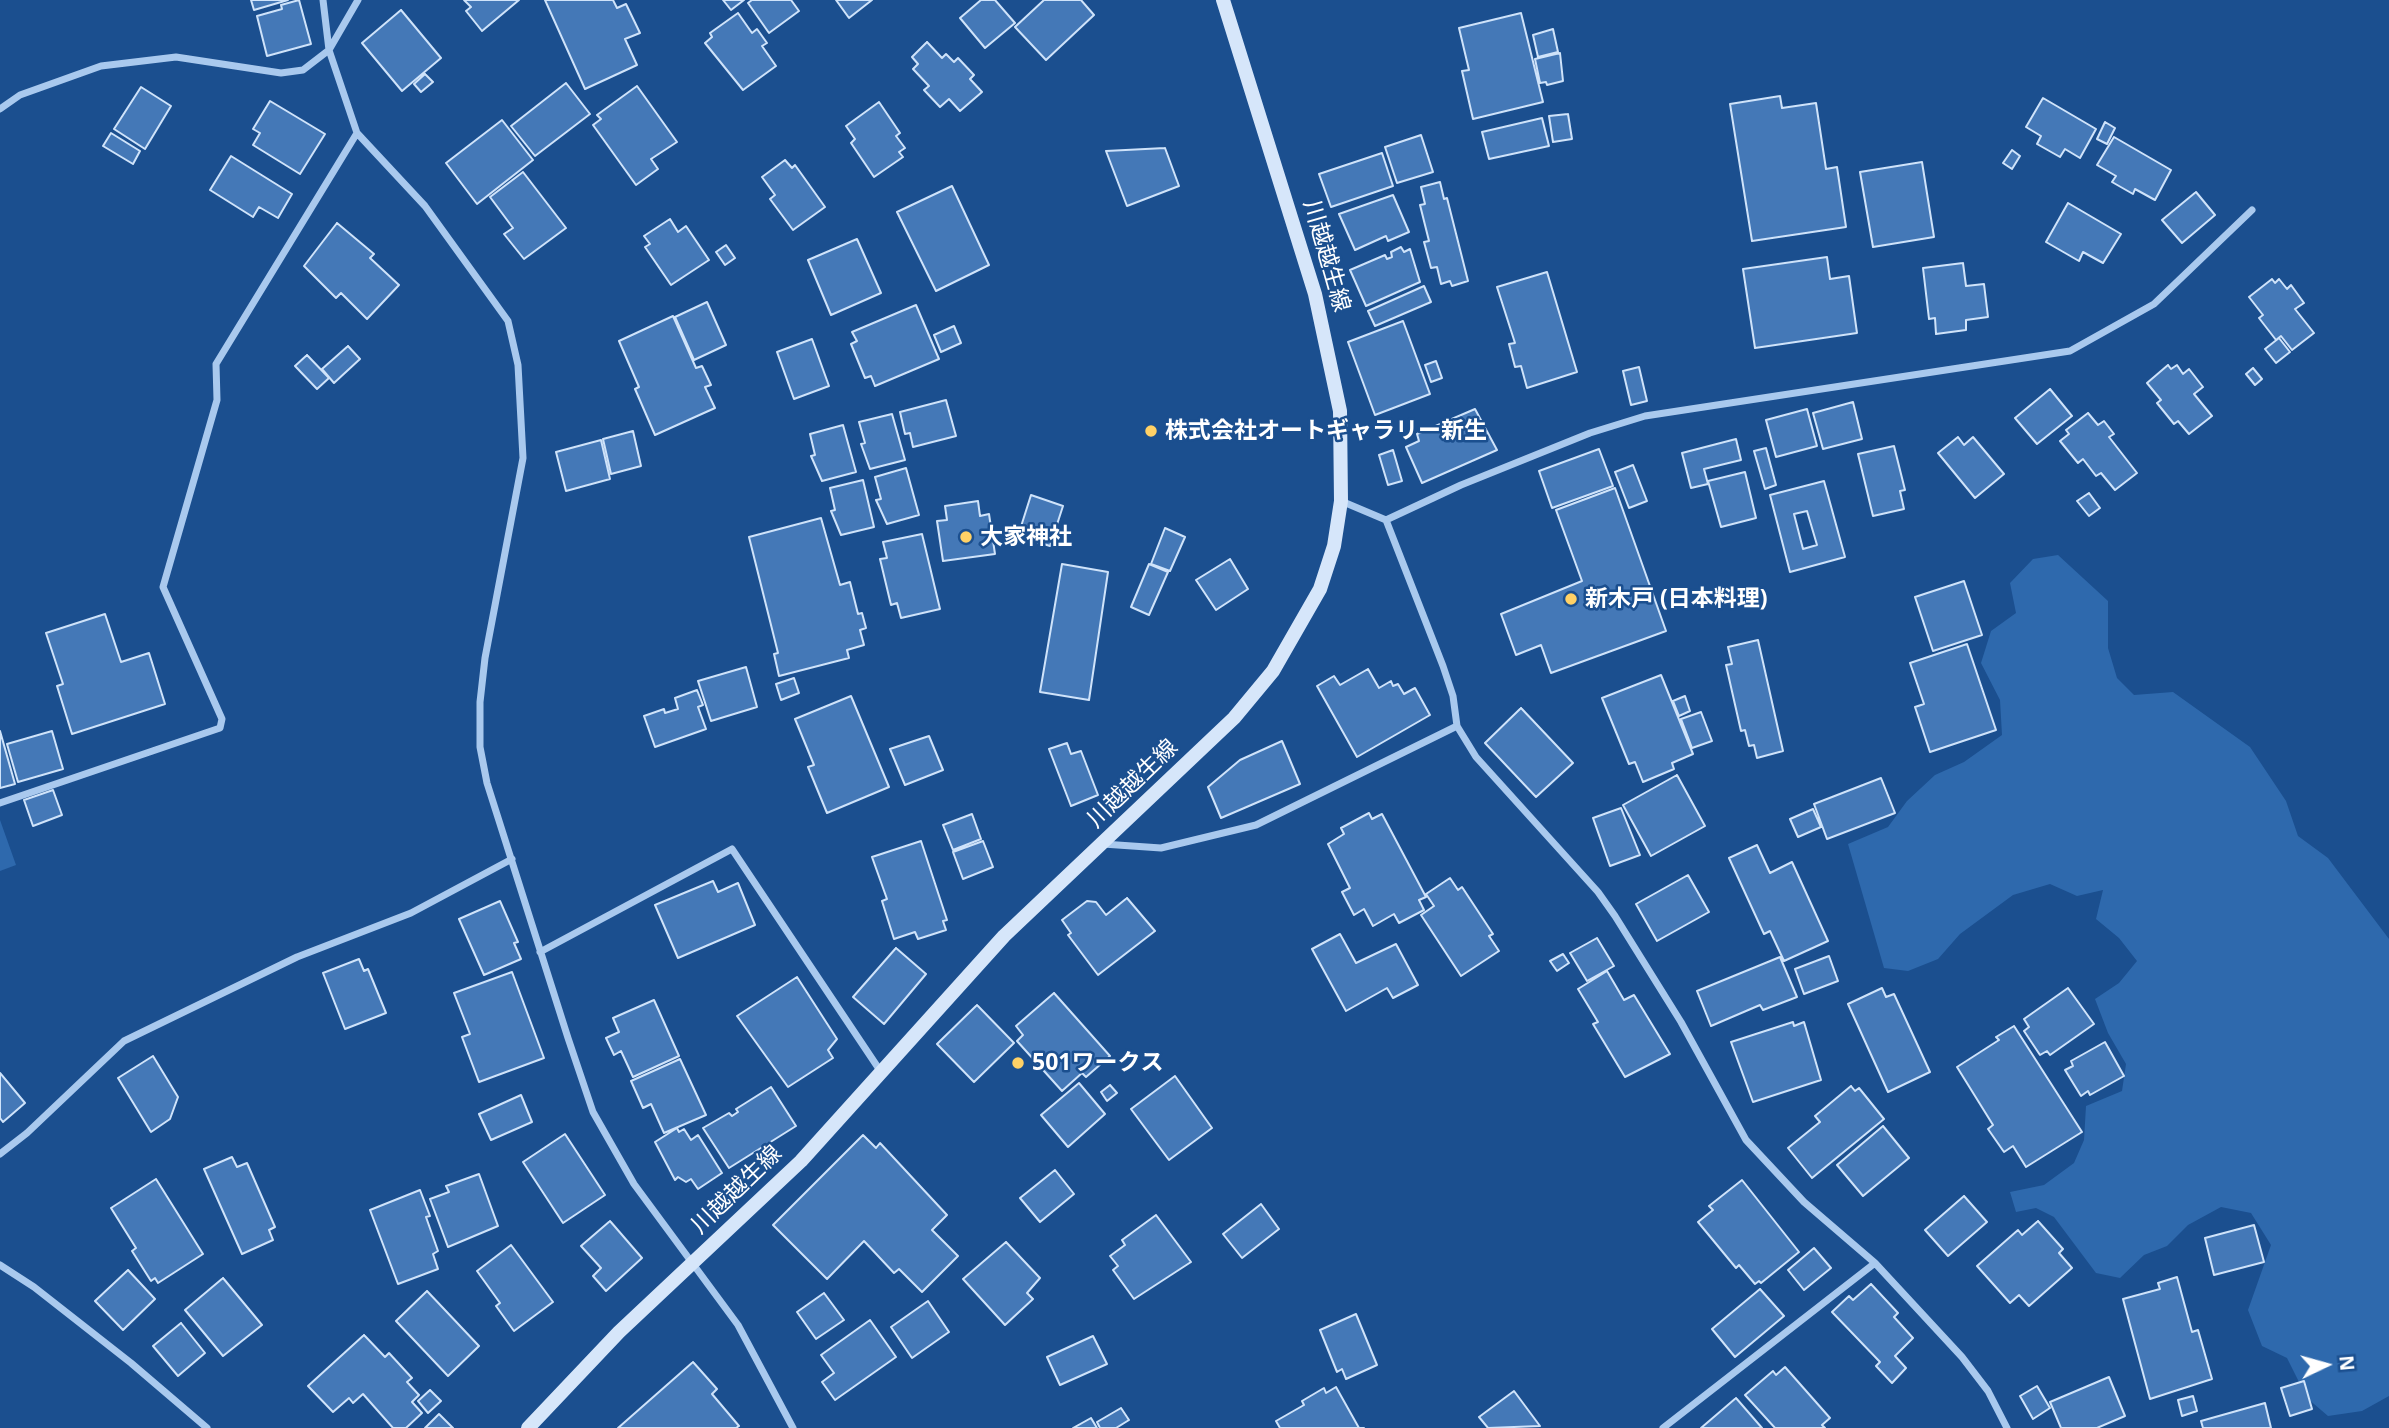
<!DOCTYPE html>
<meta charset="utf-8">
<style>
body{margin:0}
#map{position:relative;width:2389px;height:1428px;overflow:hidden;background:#1b4f8f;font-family:"Noto Sans",sans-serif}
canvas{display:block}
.north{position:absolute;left:2291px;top:1330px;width:70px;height:70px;-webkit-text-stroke:5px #1b4f8f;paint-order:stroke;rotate:85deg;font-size:19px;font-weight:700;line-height:28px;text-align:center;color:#fff}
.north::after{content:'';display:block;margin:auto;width:24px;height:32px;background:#fff;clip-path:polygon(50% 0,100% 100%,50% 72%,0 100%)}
</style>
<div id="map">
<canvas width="2389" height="1428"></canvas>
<div class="north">N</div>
</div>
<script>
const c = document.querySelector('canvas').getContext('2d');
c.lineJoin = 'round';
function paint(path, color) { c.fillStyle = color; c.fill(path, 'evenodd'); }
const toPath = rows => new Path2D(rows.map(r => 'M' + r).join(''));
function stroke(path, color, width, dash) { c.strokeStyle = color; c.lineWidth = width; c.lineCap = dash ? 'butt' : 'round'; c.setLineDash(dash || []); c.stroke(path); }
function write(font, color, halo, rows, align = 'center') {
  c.font = font + ' "Noto Sans","Noto Sans JP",sans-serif'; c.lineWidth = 5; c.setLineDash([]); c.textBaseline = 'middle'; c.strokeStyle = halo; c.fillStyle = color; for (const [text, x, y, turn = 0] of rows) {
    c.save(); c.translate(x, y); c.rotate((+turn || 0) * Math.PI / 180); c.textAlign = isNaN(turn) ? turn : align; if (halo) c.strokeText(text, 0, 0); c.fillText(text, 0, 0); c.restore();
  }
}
paint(toPath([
 [2058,555,2108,601,2108,648,2117,678,2134,695,2173,692,2250,747,2286,801,2298,836,2328,858,2389,939,2389,1396,2362,1411,2328,1416,2307,1398,2287,1358,2262,1346,2248,1310,2271,1245,2251,1213,2221,1207,2188,1225,2167,1246,2144,1255,2120,1278,2096,1273,2054,1217,2036,1208,2016,1212,2010,1192,2044,1185,2074,1163,2084,1140,2086,1106,2122,1091,2126,1064,2108,1033,2095,999,2119,983,2137,961,2119,938,2096,919,2103,890,2077,896,2050,884,2013,895,1960,934,1938,959,1908,971,1884,968,1848,844,1888,827,1907,801,1935,775,1964,762,2002,735,2000,700,1981,663,1991,631,2016,613,2010,583,2033,559],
 [0,820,16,865,0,871]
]), '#2e69ad');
const building = toPath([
 [251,0,288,0,254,10,251,0],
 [299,0,311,44,267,56,257,16,282,9,281,5,299,0],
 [464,0,519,0,482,31,466,11,471,7,464,0],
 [545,0,613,0,617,8,626,4,640,33,625,39,637,65,585,89,545,0],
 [723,0,744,0,731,10,723,0],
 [752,0,791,0,799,11,769,33,748,3,752,0],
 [836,0,872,0,849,18,836,0],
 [981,0,995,0,1015,23,985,48,960,18,981,0],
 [1044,0,1081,0,1094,15,1046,60,1015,27,1044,0],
 [401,10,441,58,402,91,362,43,401,10],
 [738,13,752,33,757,29,767,43,762,46,776,66,743,90,705,43,712,37,710,33,738,13],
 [1521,13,1543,102,1473,119,1462,71,1469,70,1459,28,1521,13],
 [1553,29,1558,52,1538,57,1533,35,1553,29],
 [927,42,942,58,946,54,954,62,958,58,974,75,970,79,982,92,960,111,949,99,940,107,924,90,929,86,913,69,918,64,912,57,927,42],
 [1560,53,1563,81,1547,85,1546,82,1540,83,1535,59,1560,53],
 [425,74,433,82,421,92,414,84,425,74],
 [566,83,590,114,535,156,511,126,566,83],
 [637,86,677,142,651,159,658,169,636,185,593,125,601,119,597,115,637,86],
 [141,87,171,106,145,149,114,129,141,87],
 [1780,96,1782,108,1816,103,1826,169,1837,167,1846,227,1752,241,1730,104,1780,96],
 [2043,98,2096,129,2080,158,2065,149,2060,157,2037,144,2041,136,2026,127,2043,98],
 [270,101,325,134,300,174,253,145,260,133,253,129,270,101],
 [879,102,900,133,896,136,905,148,899,152,903,157,874,177,851,143,855,139,846,126,879,102],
 [1568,114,1572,139,1553,142,1549,116,1568,114],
 [1542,118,1549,146,1489,159,1482,132,1542,118],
 [502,120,533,160,477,204,446,163,502,120],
 [2105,122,2115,128,2107,144,2097,139,2105,122],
 [111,133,140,151,133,164,103,146,111,133],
 [1421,135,1433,172,1397,183,1385,147,1421,135],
 [2114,137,2171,170,2155,200,2135,189,2133,194,2112,182,2116,176,2097,165,2114,137],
 [1165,148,1179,186,1127,206,1106,151,1165,148],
 [2012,150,2020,156,2012,169,2003,163,2012,150],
 [1382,153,1393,186,1331,207,1319,174,1382,153],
 [231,156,292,194,278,218,259,207,253,217,210,190,231,156],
 [785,160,792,168,795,165,825,207,793,230,770,199,775,195,762,177,785,160],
 [1922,162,1934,237,1873,247,1860,172,1922,162],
 [523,172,566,228,524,259,504,234,513,228,490,197,523,172],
 [1440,182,1444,199,1447,198,1468,281,1452,286,1450,281,1441,284,1437,267,1431,268,1424,242,1429,241,1420,205,1425,204,1421,187,1440,182],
 [952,186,989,265,936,291,897,212,952,186],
 [2196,192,2215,215,2182,243,2162,220,2196,192],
 [1393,195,1409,232,1388,241,1386,236,1355,250,1339,214,1393,195],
 [2068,203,2121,234,2103,263,2083,252,2079,261,2046,242,2068,203],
 [670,219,678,232,686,226,709,260,671,285,645,247,650,244,644,236,670,219],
 [337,223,374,254,370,258,399,285,367,319,341,293,336,298,304,266,337,223],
 [857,239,881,293,831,315,808,260,857,239],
 [726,245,735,258,725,265,716,252,726,245],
 [1401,247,1404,252,1410,249,1420,282,1366,306,1350,270,1385,255,1387,259,1392,257,1391,252,1401,247],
 [1827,257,1830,279,1849,276,1857,333,1755,348,1743,269,1827,257],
 [1963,263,1966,286,1984,284,1988,317,1966,320,1966,330,1936,334,1935,318,1929,319,1923,268,1963,263],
 [1547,272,1577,372,1527,388,1521,366,1515,367,1509,344,1515,343,1497,287,1547,272],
 [2272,279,2275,283,2279,279,2287,289,2291,285,2304,303,2295,309,2314,333,2292,350,2281,336,2276,340,2259,318,2263,315,2249,297,2272,279],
 [1424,286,1431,302,1375,326,1368,311,1424,286],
 [707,302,726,345,694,360,675,317,707,302],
 [916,305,939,359,875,386,871,376,865,378,851,344,857,341,852,332,916,305],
 [673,316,696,368,702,366,711,385,705,387,715,408,655,435,635,389,639,387,619,341,673,316],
 [1403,321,1430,394,1375,415,1348,342,1403,321],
 [954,326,961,343,941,352,934,335,954,326],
 [2279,338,2290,352,2276,363,2265,349,2279,338],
 [812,339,829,386,794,399,777,352,812,339],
 [348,346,360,359,334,383,322,369,348,346],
 [307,355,329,378,317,389,295,366,307,355],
 [1436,361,1442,378,1431,382,1425,365,1436,361],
 [2168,365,2171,369,2177,365,2183,374,2189,369,2203,387,2194,394,2212,416,2189,434,2178,421,2174,424,2157,403,2161,400,2147,383,2168,365],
 [1639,367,1647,401,1631,405,1623,371,1639,367],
 [2253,368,2262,379,2255,385,2246,374,2253,368],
 [2050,389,2072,416,2037,444,2015,418,2050,389],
 [946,400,956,436,913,447,910,433,905,434,900,412,946,400],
 [1853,402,1862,439,1823,449,1813,413,1853,402],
 [1475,409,1497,450,1422,483,1406,447,1419,441,1417,434,1475,409],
 [1807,409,1817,446,1776,457,1766,420,1807,409],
 [2088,413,2098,425,2104,421,2114,434,2109,437,2137,473,2115,490,2101,473,2096,476,2083,459,2078,463,2060,441,2069,434,2066,430,2088,413],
 [892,414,905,460,870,469,861,444,865,443,859,422,892,414],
 [843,425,856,472,822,481,811,456,815,455,810,434,843,425],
 [633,431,641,466,611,474,603,439,633,431],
 [1958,437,1964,445,1973,437,2004,474,1975,498,1938,453,1958,437],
 [1736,439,1741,460,1704,469,1708,484,1691,488,1682,453,1736,439],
 [601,440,610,479,566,491,556,452,601,440],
 [1894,446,1905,490,1900,491,1904,509,1873,516,1858,454,1894,446],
 [1766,448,1776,485,1765,489,1754,451,1766,448],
 [1599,449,1613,486,1552,508,1539,471,1599,449],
 [1393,450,1402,481,1388,485,1379,455,1393,450],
 [1633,465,1647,501,1629,508,1615,472,1633,465],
 [906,468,919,515,887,524,876,500,881,499,875,477,906,468],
 [1745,472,1756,518,1721,527,1708,481,1745,472],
 [863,480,874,527,841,535,831,511,835,510,830,488,863,480],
 [1824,481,1845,557,1790,572,1770,495,1824,481],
 [1807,511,1817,545,1803,549,1794,514,1807,511],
 [1615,488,1666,631,1551,673,1541,645,1516,655,1501,614,1582,581,1556,510,1615,488],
 [2089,493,2100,508,2089,516,2077,501,2089,493],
 [1031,495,1063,506,1050,546,1018,536,1031,495],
 [978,501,980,516,989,514,995,554,943,561,937,521,947,520,945,506,978,501],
 [821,518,840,585,850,582,858,614,862,613,866,628,860,630,864,645,847,650,849,658,779,676,774,654,778,653,749,537,821,518],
 [1165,528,1185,537,1170,571,1151,564,1165,528],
 [922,534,940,609,901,618,897,603,891,605,880,559,887,558,883,542,922,534],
 [1230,559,1248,589,1216,610,1196,580,1230,559],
 [1062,564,1108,572,1089,700,1040,692,1062,564],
 [1149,564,1168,572,1149,615,1131,607,1149,564],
 [1964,581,1982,635,1933,651,1915,597,1964,581],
 [105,614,121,662,149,653,165,704,72,734,57,686,63,684,46,633,105,614],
 [1758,640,1783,751,1757,758,1754,745,1749,746,1745,730,1741,731,1726,665,1732,664,1728,647,1758,640],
 [1967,644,1996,730,1930,752,1915,707,1924,704,1910,663,1967,644],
 [746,667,757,707,711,721,698,681,746,667],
 [1368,669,1379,688,1391,681,1393,686,1398,684,1404,694,1415,688,1430,715,1357,757,1317,686,1334,676,1340,685,1368,669],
 [1661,675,1693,754,1672,763,1674,769,1643,782,1635,762,1629,764,1602,698,1661,675],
 [794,678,799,693,781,700,776,684,794,678],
 [697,690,703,705,698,707,706,729,655,747,644,716,664,709,665,713,678,709,675,698,697,690],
 [851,696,889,787,827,813,808,767,814,765,795,719,851,696],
 [1685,696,1690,711,1679,716,1673,701,1685,696],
 [1521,708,1573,763,1536,797,1485,743,1521,708],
 [1701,712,1712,741,1692,748,1681,719,1701,712],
 [0,731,15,784,0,788,0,731],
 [52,731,63,769,18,782,7,744,52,731],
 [929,736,943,770,905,785,890,749,929,736],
 [1282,741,1300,784,1221,818,1208,787,1240,760,1282,741],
 [1067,743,1071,754,1081,751,1098,795,1071,806,1049,749,1067,743],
 [1677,775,1705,826,1651,856,1623,805,1677,775],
 [1881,778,1895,813,1827,839,1814,804,1881,778],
 [53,790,62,815,33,826,24,800,53,790],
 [1621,808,1640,855,1610,866,1593,818,1621,808],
 [1813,809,1821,827,1798,837,1790,819,1813,809],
 [1369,813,1372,819,1382,814,1426,897,1419,900,1424,910,1399,923,1394,914,1373,926,1364,909,1354,915,1342,892,1350,888,1328,844,1344,834,1341,828,1369,813],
 [972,814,981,839,953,850,943,825,972,814],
 [921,841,947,920,943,921,946,930,918,939,915,932,894,939,882,901,887,899,872,857,921,841],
 [983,841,993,867,963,879,953,852,983,841],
 [1757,845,1770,873,1792,862,1828,941,1784,961,1770,931,1764,934,1729,858,1757,845],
 [1688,875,1709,912,1657,941,1636,904,1688,875],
 [1450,878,1458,890,1462,887,1493,934,1489,936,1499,951,1461,976,1421,915,1434,906,1426,894,1450,878],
 [713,881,718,892,738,883,755,925,678,958,655,905,713,881],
 [1127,898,1155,931,1098,975,1068,935,1071,933,1062,920,1087,901,1096,902,1106,915,1127,898],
 [500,901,518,942,514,943,521,959,484,975,459,919,500,901],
 [1340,934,1356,963,1396,944,1418,985,1393,998,1387,988,1346,1011,1312,949,1340,934],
 [1597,938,1614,966,1587,981,1570,953,1597,938],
 [896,948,926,974,884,1024,853,997,896,948],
 [1563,954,1569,963,1557,971,1550,961,1563,954],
 [1829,956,1838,981,1804,994,1795,969,1829,956],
 [1780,957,1797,997,1763,1010,1760,1005,1711,1026,1697,991,1780,957],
 [359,959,364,971,368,969,386,1013,345,1029,323,973,359,959],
 [1607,971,1624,1000,1634,995,1670,1054,1625,1077,1593,1024,1598,1022,1578,989,1607,971],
 [512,972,544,1058,479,1082,462,1037,470,1034,454,993,512,972],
 [797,977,837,1039,828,1050,833,1058,788,1087,737,1016,797,977],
 [1882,988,1886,997,1894,994,1930,1072,1888,1092,1848,1004,1882,988],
 [2068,988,2094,1024,2050,1055,2047,1051,2040,1055,2024,1031,2029,1027,2024,1019,2068,988],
 [1054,993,1110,1056,1086,1077,1082,1073,1062,1091,1017,1041,1023,1035,1016,1026,1054,993],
 [654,1000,679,1056,633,1077,621,1051,614,1055,606,1038,619,1032,613,1018,654,1000],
 [977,1005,1014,1043,974,1082,937,1044,977,1005],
 [1793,1022,1794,1026,1804,1022,1821,1080,1753,1102,1731,1042,1793,1022],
 [2014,1026,2082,1132,2026,1167,2013,1146,2004,1152,1988,1129,1993,1125,1957,1067,1999,1040,1996,1037,2014,1026],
 [2105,1042,2124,1076,2090,1095,2088,1091,2081,1096,2065,1070,2073,1066,2071,1061,2105,1042],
 [153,1056,178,1097,170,1119,151,1132,118,1078,153,1056],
 [680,1059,706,1115,664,1133,651,1104,643,1108,631,1081,680,1059],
 [0,1073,25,1103,3,1122,0,1118,0,1073],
 [1175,1076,1212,1128,1169,1160,1131,1109,1175,1076],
 [1079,1083,1105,1114,1068,1147,1041,1115,1079,1083],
 [1110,1085,1117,1093,1107,1101,1101,1092,1110,1085],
 [1851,1086,1855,1091,1859,1088,1884,1119,1812,1178,1788,1148,1820,1122,1815,1116,1851,1086],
 [771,1087,796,1126,729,1168,703,1128,729,1113,732,1116,738,1112,736,1109,771,1087],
 [521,1095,532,1122,491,1140,479,1114,521,1095],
 [1883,1126,1909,1158,1863,1196,1837,1165,1883,1126],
 [677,1128,679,1132,684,1129,691,1140,698,1135,722,1173,698,1189,691,1179,686,1182,678,1177,675,1180,655,1142,677,1128],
 [565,1134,605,1195,563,1223,523,1162,565,1134],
 [863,1135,876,1148,880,1143,947,1215,932,1230,958,1256,922,1292,899,1269,894,1273,864,1241,827,1279,773,1225,863,1135],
 [232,1157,237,1167,247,1163,275,1227,269,1230,273,1240,242,1254,204,1169,232,1157],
 [1055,1170,1074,1194,1040,1222,1020,1198,1055,1170],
 [479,1174,498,1226,448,1247,430,1199,449,1192,446,1186,479,1174],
 [156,1179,203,1254,158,1283,155,1278,151,1281,132,1251,136,1248,111,1208,156,1179],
 [1742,1180,1799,1252,1761,1283,1759,1281,1755,1284,1739,1265,1736,1268,1698,1222,1713,1210,1709,1206,1742,1180],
 [420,1190,430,1216,426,1217,438,1251,433,1254,438,1269,398,1284,370,1210,420,1190],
 [1964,1196,1987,1222,1948,1256,1925,1230,1964,1196],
 [1261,1204,1279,1229,1242,1258,1223,1234,1261,1204],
 [1156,1215,1191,1262,1134,1299,1113,1270,1118,1266,1110,1256,1125,1245,1122,1240,1156,1215],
 [610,1221,642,1258,606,1291,593,1276,601,1268,581,1246,610,1221],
 [2038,1221,2063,1249,2059,1253,2072,1268,2029,1306,2019,1295,2010,1303,1977,1266,2018,1230,2022,1235,2038,1221],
 [2254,1225,2264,1262,2214,1275,2205,1238,2254,1225],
 [1006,1242,1040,1278,1027,1293,1033,1299,1005,1325,963,1279,1006,1242],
 [511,1245,553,1302,514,1331,496,1306,500,1303,477,1271,511,1245],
 [1814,1248,1831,1268,1804,1290,1788,1270,1814,1248],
 [128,1270,155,1299,123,1330,95,1301,128,1270],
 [2177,1277,2192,1332,2198,1330,2212,1379,2150,1399,2123,1299,2160,1289,2158,1283,2177,1277],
 [223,1278,262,1325,223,1356,185,1310,223,1278],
 [1871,1284,1898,1313,1894,1317,1913,1338,1895,1356,1906,1368,1892,1383,1876,1366,1880,1362,1832,1312,1849,1296,1853,1300,1871,1284],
 [1760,1289,1784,1316,1735,1357,1712,1329,1760,1289],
 [427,1291,479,1346,448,1376,396,1321,427,1291],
 [824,1293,844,1320,816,1339,797,1312,824,1293],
 [928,1301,949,1332,912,1358,891,1327,928,1301],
 [1356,1314,1377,1365,1346,1379,1342,1369,1337,1372,1320,1330,1356,1314],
 [870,1320,896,1357,835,1400,822,1382,834,1373,821,1355,870,1320],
 [181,1323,205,1353,178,1376,153,1346,181,1323],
 [364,1335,385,1357,389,1353,412,1378,407,1382,419,1395,412,1402,422,1413,406,1428,393,1428,363,1394,353,1403,349,1398,333,1412,308,1386,364,1335],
 [1093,1336,1107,1364,1060,1385,1047,1357,1093,1336],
 [693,1362,717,1389,712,1394,739,1426,736,1428,618,1428,693,1362],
 [1785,1367,1830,1418,1822,1425,1825,1428,1775,1428,1745,1395,1773,1371,1776,1375,1785,1367],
 [2109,1377,2125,1416,2097,1428,2061,1428,2050,1402,2109,1377],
 [2304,1381,2312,1409,2290,1416,2281,1388,2304,1381],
 [2037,1386,2050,1408,2033,1419,2020,1396,2037,1386],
 [1336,1387,1359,1428,1364,1428,1280,1428,1276,1421,1304,1405,1302,1401,1324,1388,1326,1393,1336,1387],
 [430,1390,441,1401,428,1413,418,1401,430,1390],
 [1514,1391,1540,1426,1488,1428,1479,1417,1514,1391],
 [2193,1396,2197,1411,2182,1416,2178,1400,2193,1396],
 [1736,1398,1762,1428,1701,1428,1736,1398],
 [2265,1403,2271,1428,2203,1428,2201,1421,2265,1403],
 [1121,1408,1129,1420,1116,1428,1100,1428,1097,1422,1121,1408],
 [439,1414,453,1428,425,1428,439,1414],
 [1091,1418,1097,1428,1073,1428,1091,1418]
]);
paint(building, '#4478b7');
stroke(building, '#cfe3fa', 2);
stroke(toPath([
 [323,0,329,50,357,133,425,206,508,321,518,365,523,458,485,658,480,702,480,747,487,783,568,1038,593,1112,634,1184,738,1325,793,1428],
 [0,109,20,95,101,66,176,57,281,73,303,70,329,50,358,0],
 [1341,501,1386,520,1443,666,1453,696,1457,726,1476,757,1598,892,1615,916,1681,1022,1746,1140,1804,1202,1875,1263,1962,1357,1988,1391,2007,1428],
 [1386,520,1461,485,1590,433,1645,416,2070,351,2154,304,2252,210],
 [0,803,220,728,222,719,163,587,217,400,216,364,357,133],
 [1103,844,1161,848,1256,825,1457,726],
 [540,952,732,849,881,1072],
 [0,1154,27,1133,124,1041,297,957,411,913,512,859],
 [0,1265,34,1287,131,1363,207,1428],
 [1663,1428,1875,1263]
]), '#a9c9ee', 7);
stroke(toPath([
 [528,1428,619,1332,801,1161,1004,936,1234,718,1273,671,1320,589,1334,546,1341,501,1340,411,1315,294,1223,0]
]), '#d6e6fa', 14);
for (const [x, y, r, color] of [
 [1151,431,7,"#ffd166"],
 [966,537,7,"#ffd166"],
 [1571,599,7,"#ffd166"],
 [1018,1063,7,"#ffd166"]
]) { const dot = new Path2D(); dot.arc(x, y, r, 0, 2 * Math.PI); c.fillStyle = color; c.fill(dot); stroke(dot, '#1b4f8f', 2.5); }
write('23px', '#fff', '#1b4f8f', [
 ["川越越生線",1326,256,74],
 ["川越越生線",1133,784,-44],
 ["川越越生線",737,1190,-44]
]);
write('bold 23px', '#fff', '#1b4f8f', [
 ["株式会社オートギャラリー新生",1165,431],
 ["大家神社",980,537],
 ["新木戸 (日本料理)",1585,599],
 ["501ワークス",1032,1063]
], 'left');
</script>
